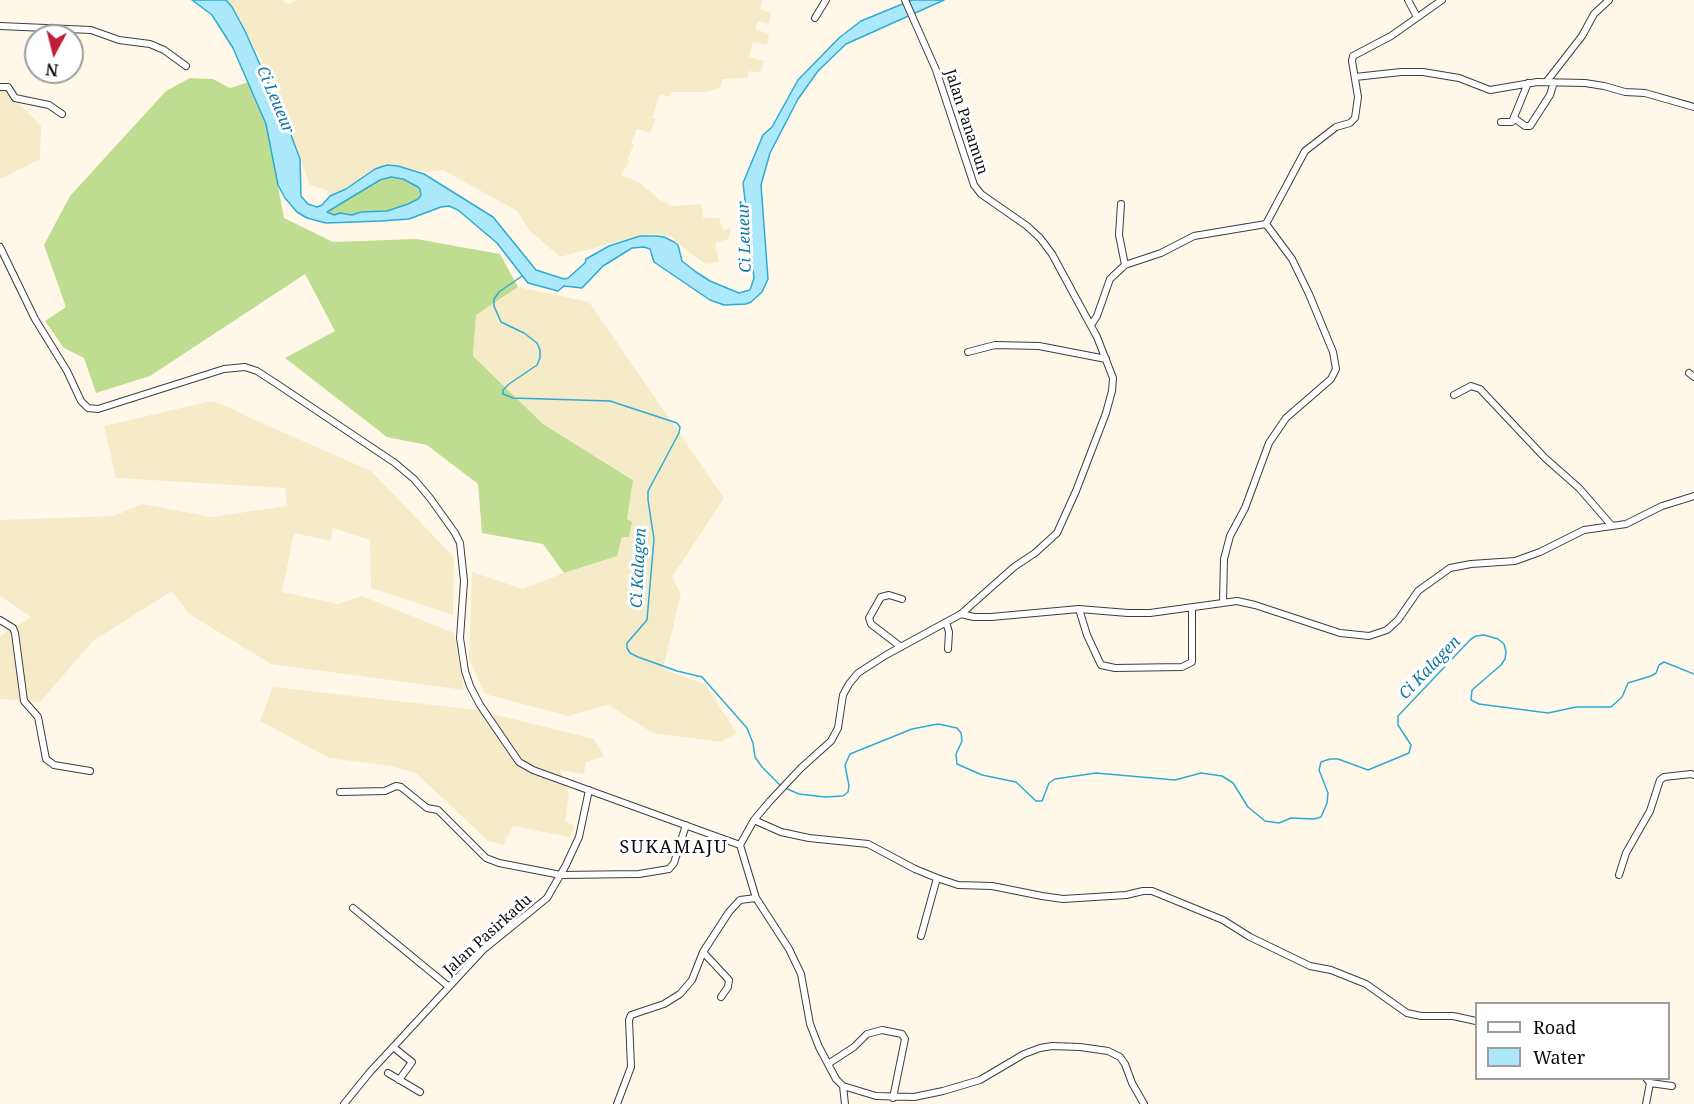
<!DOCTYPE html>
<style>
body{margin:0}
#map{position:relative;width:1694px;height:1104px;overflow:hidden;background:#fff8e9;font-family:"Noto Serif",serif}
canvas{display:block}
.legend{position:absolute;left:1475px;top:1002px;width:195px;height:78px;box-sizing:border-box;background:#fff;border:2px solid #9d9d9d;margin:0;padding:8px 10px;list-style:none;font-size:18px;color:#0b0b0b}
.legend li{display:flex;align-items:center;gap:12px;height:30px}
.legend b{width:30px;border:2px solid #9d9d9d}
.north{position:absolute;left:24px;top:24px;width:60px;height:60px;box-sizing:border-box;background:#fff;border:2px solid #9d9d9d;border-radius:50%;rotate:187deg;font-size:16px;font-weight:700;line-height:24px;text-align:center;color:#0b0b0b}
.north::after{content:'';display:block;margin:auto;width:21px;height:27px;background:#c21c3c;clip-path:polygon(50% 0,100% 100%,50% 72%,0 100%)}
</style>
<div id="map">
<canvas width="1694" height="1104"></canvas>
<ul class="legend">
<li><b style="height:8px;background:#fff"></b>Road</li>
<li><b style="height:16px;background:#abe8fa"></b>Water</li>
</ul>
<div class="north">N</div>
</div>
<script>
const c = document.querySelector('canvas').getContext('2d');
c.lineJoin = 'round';
function paint(path, color) { c.fillStyle = color; c.fill(path, 'evenodd'); }
const toPath = rows => new Path2D(rows.map(r => 'M' + r).join(''));
function stroke(path, color, width, dash) { c.strokeStyle = color; c.lineWidth = width; c.lineCap = dash ? 'butt' : 'round'; c.setLineDash(dash || []); c.stroke(path); }
function write(font, color, halo, rows, align = 'center') {
  c.font = font + ' "Noto Serif",serif'; c.lineWidth = 6; c.setLineDash([]); c.textBaseline = 'middle'; c.strokeStyle = halo; c.fillStyle = color; for (const [text, x, y, turn = 0] of rows) {
    c.save(); c.translate(x, y); c.rotate((+turn || 0) * Math.PI / 180); c.textAlign = isNaN(turn) ? turn : align; if (halo) c.strokeText(text, 0, 0); c.fillText(text, 0, 0); c.restore();
  }
}
paint(toPath([
 [226,0,281,0,289,4,296,0,762,0,760,9,771,13,769,24,758,21,755,29,769,34,767,45,753,42,749,57,764,61,761,73,749,71,747,78,722,79,720,88,707,92,672,92,670,97,660,94,652,118,656,119,650,133,637,129,631,143,634,145,628,157,629,162,621,175,639,182,660,200,672,206,701,204,703,218,719,218,723,230,731,228,728,239,715,243,719,262,705,264,686,250,672,237,657,234,642,235,560,257,530,231,517,211,443,170,428,172,387,165,375,169,346,189,330,196,327,190,310,185,288,127,266,81,261,59],
 [0,88,4,88,41,126,40,159,0,179],
 [518,287,589,302,724,498,672,577,681,594,663,669,705,684,737,733,721,742,653,733,608,705,568,716,485,694,469,659,472,572,523,589,564,573,617,556,622,537,629,537,627,519,633,479,543,424,473,356,476,315],
 [211,401,227,406,248,417,371,471,454,557,453,615,371,588,370,540,333,528,331,541,294,533,282,592,338,604,362,596,454,633,464,690,271,664,189,614,172,591,93,641,40,702,0,699,0,636,31,617,0,596,0,520,114,516,142,504,211,517,287,506,285,488,116,478,104,426],
 [273,687,477,710,594,739,604,756,586,762,584,774,560,770,569,794,565,821,575,826,570,837,513,826,503,845,488,841,417,774,392,766,329,758,260,721]
]), '#f6ebc8');
paint(toPath([
 [190,78,213,79,230,88,249,82,266,124,284,218,333,242,416,239,500,254,518,287,476,315,473,356,543,424,633,480,627,519,632,522,629,537,622,537,617,556,564,573,543,544,482,533,478,484,427,445,387,437,285,358,335,331,305,274,150,376,96,393,84,358,64,348,45,321,66,307,44,245,70,196,166,91],
 [391,177,403,179,418,187,420,189,421,195,418,199,408,204,387,211,361,212,352,215,340,213,334,215,327,212,380,180]
]), '#bedd90');
const water = toPath([
 [192,0,226,0,232,7,245,31,288,127,300,159,301,196,308,204,317,207,322,205,330,196,346,189,375,169,387,165,398,166,424,174,493,217,536,270,564,279,568,278,585,263,586,259,609,246,640,236,656,236,664,237,674,242,678,245,682,261,696,272,710,281,739,293,750,290,754,278,743,183,763,135,772,127,798,80,839,38,861,21,912,0,944,0,846,44,818,71,798,99,770,153,761,185,768,279,762,292,751,302,746,304,724,305,710,300,654,262,650,249,644,247,632,248,603,266,582,288,564,286,558,291,528,283,497,243,458,210,449,206,441,207,409,219,381,221,326,223,307,218,297,212,285,198,278,185,266,124,233,48,212,15,192,0],
 [391,177,403,179,418,187,420,189,421,195,418,199,408,204,387,211,361,212,352,215,340,213,334,215,327,212,380,180,391,177]
]);
paint(water, '#abe8fa');
stroke(water, '#2dabd5', 1.5);
stroke(toPath([
 [522,276,499,292,494,299,494,306,501,322,524,333,537,343,540,350,540,358,537,365,509,384,503,390,503,394,513,398,610,401,677,423,680,427,679,433,648,491,648,500,654,539,647,620,627,643,627,648,630,653,638,657,677,671,702,677,747,728,753,743,755,757,762,767,781,786],
 [785,788,799,794,825,797,843,796,848,792,849,786,845,765,850,754,912,729,938,724,957,728,961,733,962,741,956,754,957,764,982,775,1016,782,1036,801,1042,801,1049,783,1055,779,1096,773,1175,780,1201,773,1222,776,1233,783,1248,807,1265,821,1279,823,1291,818,1314,819,1321,817,1327,803,1328,793,1319,770,1321,762,1330,759,1338,759,1368,770,1409,753,1411,745,1398,725,1398,716,1471,639,1476,636,1484,635,1498,639,1504,644,1506,652,1505,659,1501,665,1472,690,1471,700,1479,704,1548,713,1576,707,1611,707,1622,697,1628,683,1651,676,1656,673,1659,665,1664,662,1694,674]
]), '#2dabd5', 1.5);
const street = toPath([
 [905,0,936,70,974,185,981,194,1027,226,1040,238,1052,254,1097,337,1113,378,1112,391,1106,413,1076,491,1057,533,1035,553,1014,567,961,614,886,655,858,673,849,684,843,695,838,728,831,741,801,768,770,801,754,820,740,845,756,898,789,949,801,974,810,1024,819,1047,836,1079,843,1086,876,1096,914,1097,943,1091,980,1080,1024,1054,1040,1048,1052,1046,1080,1047,1108,1051,1120,1057,1125,1064,1132,1083,1144,1104],
 [1408,0,1417,17],
 [815,18,826,0],
 [0,26,91,30,119,40,150,44,164,50,186,66],
 [1355,77,1401,72,1423,72,1459,78,1490,90,1537,82,1585,83,1604,86,1625,92,1645,93,1694,107],
 [1547,81,1582,36,1594,14,1609,0],
 [0,87,8,87,15,98,49,105,62,114],
 [1514,118,1525,126,1530,126,1550,95,1554,82],
 [1501,122,1512,122,1528,83],
 [1121,204,1119,235,1125,265],
 [0,247,35,319,67,371,81,401,88,408,98,409,224,369,245,367,257,371,277,384,395,463,414,479,430,498,455,533,460,543,464,581,460,638,465,671,470,686,480,705,519,762,533,770,740,845],
 [1091,325,1097,316,1110,279,1125,265,1161,253,1194,236,1266,224,1305,151,1336,127,1350,123,1355,118,1358,97,1352,61,1353,56,1391,36,1442,0],
 [968,352,995,345,1039,346,1106,359],
 [1689,373,1694,377],
 [1454,395,1471,386,1480,389,1545,458,1579,488,1612,526],
 [1223,603,1224,559,1230,536,1245,508,1269,443,1286,418,1331,379,1336,369,1333,352,1309,294,1292,259,1266,224],
 [1079,609,1087,635,1101,665,1115,668,1182,667,1192,662,1192,608],
 [961,614,974,617,991,617,1079,609,1128,613,1150,613,1237,601,1255,605,1340,633,1369,636,1387,630,1398,620,1418,591,1450,568,1471,564,1515,561,1540,552,1584,530,1626,524,1662,506,1694,496],
 [0,620,13,628,15,633,24,701,38,717,46,759,54,765,90,771],
 [946,622,949,632,948,649],
 [901,647,871,624,869,618,881,597,889,595,902,599],
 [340,792,385,791,396,786,401,787,427,808,438,810,486,858,499,863,561,875,639,874,669,869,674,863,686,825],
 [754,820,781,832,809,838,868,844,915,869,937,878,958,885,992,886,1042,896,1063,899,1126,895,1143,891,1152,891,1223,920,1250,937,1310,966,1331,970,1366,984,1407,1013,1421,1016,1453,1016,1476,1021],
 [1619,875,1626,853,1650,811,1660,780,1664,777,1691,774,1694,775],
 [353,908,448,986],
 [921,936,937,878],
 [721,997,728,987,729,980,703,952,729,912,740,900,756,898],
 [393,1047,412,1062,399,1080],
 [828,1064,854,1047,867,1034,882,1030,902,1034,905,1039,893,1098],
 [388,1073,420,1092],
 [1646,1078,1650,1083,1646,1104],
 [1650,1083,1672,1086],
 [843,1086,845,1104],
 [344,1104,370,1072,483,950,547,898,566,865,579,837,589,790],
 [617,1104,631,1067,629,1020,631,1015,664,1004,680,994,692,980,703,952]
]);
stroke(street, '#3e3e3e', 8);
stroke(street, '#fff', 6);
write('15px', '#0b0b0b', '#fff', [
 ["Jalan Panamun",966,122,72],
 ["Jalan Pasirkadu",488,935,-42]
]);
write('italic 16px', '#0e78a3', '#fff', [
 ["Ci Leueur",275,100,67],
 ["Ci Leueur",745,237,-92],
 ["Ci Kalagen",639,568,-87],
 ["Ci Kalagen",1430,668,-46]
]);
c.letterSpacing = '1.5px';
write('18px', '#0b0b0b', '#fff', [
 ["SUKAMAJU",674,848]
]);
c.letterSpacing = '0px';
</script>
